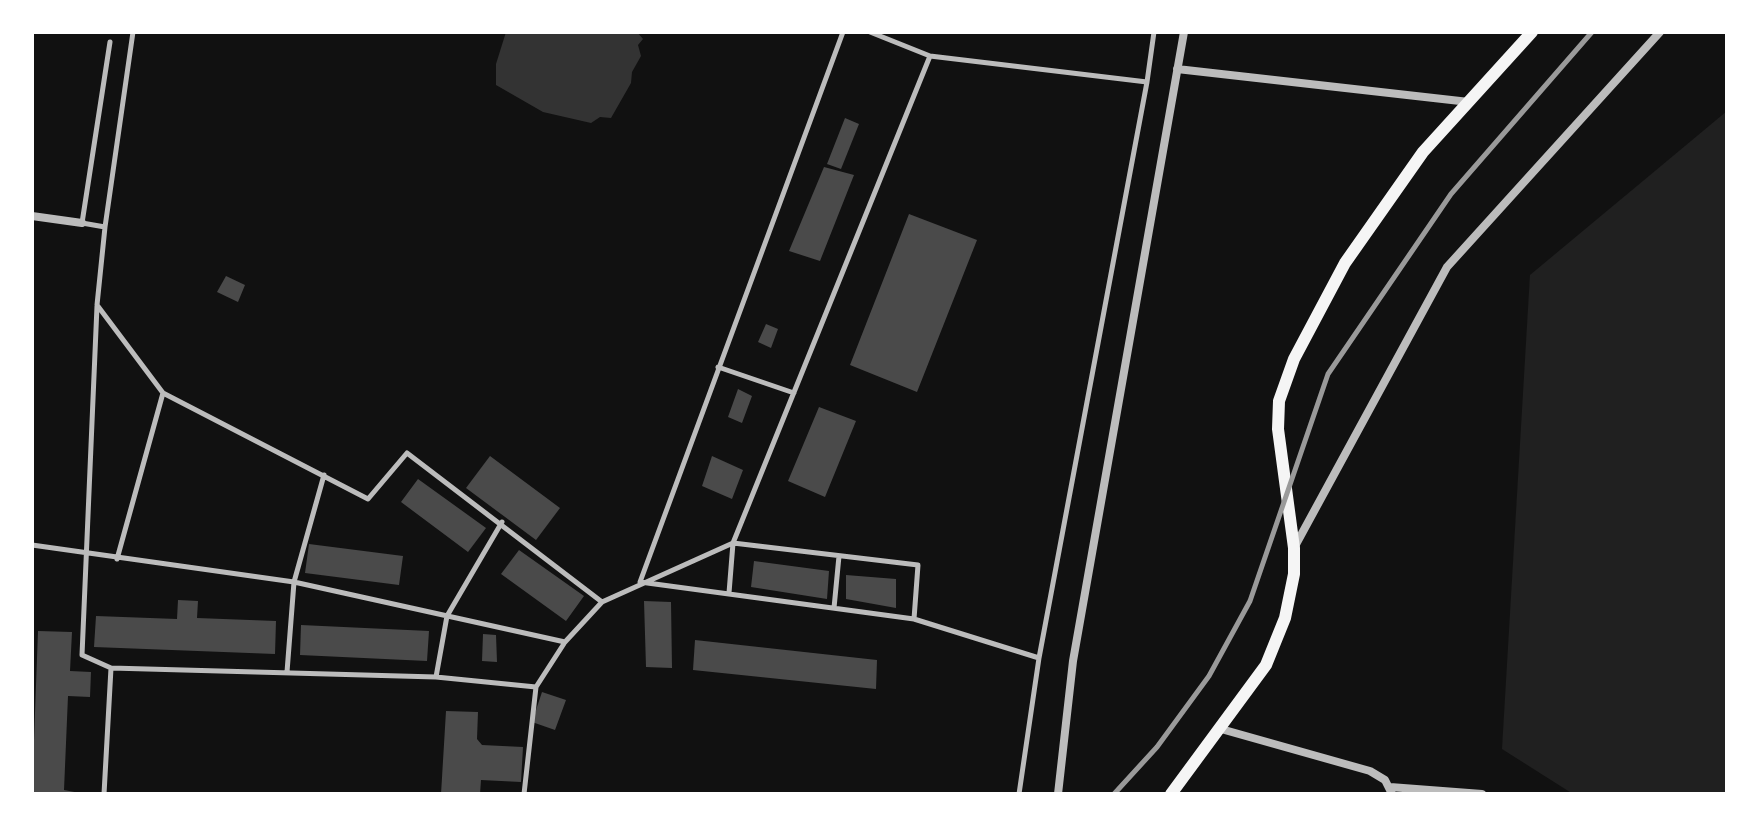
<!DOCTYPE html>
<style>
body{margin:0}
#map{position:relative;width:1759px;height:826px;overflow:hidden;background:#111;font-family:"PT Sans Narrow",sans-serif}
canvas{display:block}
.frame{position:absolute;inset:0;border:34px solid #fff;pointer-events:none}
</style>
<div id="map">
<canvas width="1759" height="826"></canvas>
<div class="frame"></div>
</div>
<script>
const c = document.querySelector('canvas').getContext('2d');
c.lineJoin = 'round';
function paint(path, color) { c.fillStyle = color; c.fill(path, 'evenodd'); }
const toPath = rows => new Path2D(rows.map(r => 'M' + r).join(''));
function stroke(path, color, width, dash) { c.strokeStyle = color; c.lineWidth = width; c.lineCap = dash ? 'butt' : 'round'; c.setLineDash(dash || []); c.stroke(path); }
paint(toPath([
 [1727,111,1727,794,1573,794,1502,749,1530,275]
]), '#202020');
paint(toPath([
 [506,32,637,32,643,39,638,45,641,56,632,72,631,83,611,118,600,117,591,123,543,112,496,85,496,64]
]), '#333');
paint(toPath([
 [845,118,859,124,841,169,827,164],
 [824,167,854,175,820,261,789,251],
 [909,214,977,240,917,392,850,365],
 [226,276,245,285,238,302,217,292],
 [766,324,778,329,771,348,758,342],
 [738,389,752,396,742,423,728,417],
 [819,407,856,421,825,497,788,481],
 [490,456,560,508,536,540,466,488],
 [712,456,743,470,732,499,702,486],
 [418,479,486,528,468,552,401,502],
 [309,544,403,556,399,585,305,573],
 [519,550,584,596,566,621,501,574],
 [754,561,829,571,827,599,751,587],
 [846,575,896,579,896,608,846,599],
 [178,600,198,601,197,618,276,621,275,654,94,647,96,616,177,619],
 [644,601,671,602,672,668,646,667],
 [301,625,429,631,427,661,300,655],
 [38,631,72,632,70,671,91,672,90,697,68,696,64,790,85,794,32,794],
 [483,634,496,635,497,662,482,661],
 [695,640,877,660,876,689,693,670],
 [542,692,566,700,555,730,532,722],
 [446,711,478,712,477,739,482,745,523,747,521,782,481,780,480,794,441,794]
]), '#4a4a4a');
stroke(toPath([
 [870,32,930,56,1147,82,1154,32],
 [110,42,82,223,105,227,97,305,163,393,368,499,407,453,602,602,733,543,930,56],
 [105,227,133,32],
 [97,306,82,655,111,668,436,677,536,687],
 [718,367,794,393],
 [32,545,294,582,565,642],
 [117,559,163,393],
 [729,593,733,543,918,565,914,619,640,582,843,32],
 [834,608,839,556],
 [914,619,1039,658,1019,794],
 [1039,658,1147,82],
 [287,672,294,582,324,475],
 [436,677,447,616,502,522],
 [104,794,111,668],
 [524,794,536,687,565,642,602,602]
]), '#bcbcbc', 5);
stroke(toPath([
 [1177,69,1469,102],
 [32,216,82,223],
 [1294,548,1447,267,1660,32],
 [1221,729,1370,771,1385,780,1392,794],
 [1390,787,1482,794],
 [1058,794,1073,661,1184,32]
]), '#bcbcbc', 8);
stroke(toPath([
 [1171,794,1266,665,1285,618,1294,574,1294,548,1278,429,1279,401,1294,359,1345,263,1423,152,1532,32]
]), '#f5f5f5', 12);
stroke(toPath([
 [1114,794,1157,747,1209,676,1250,601,1328,374,1451,194,1592,32]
]), '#9a9a9a', 5);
</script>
